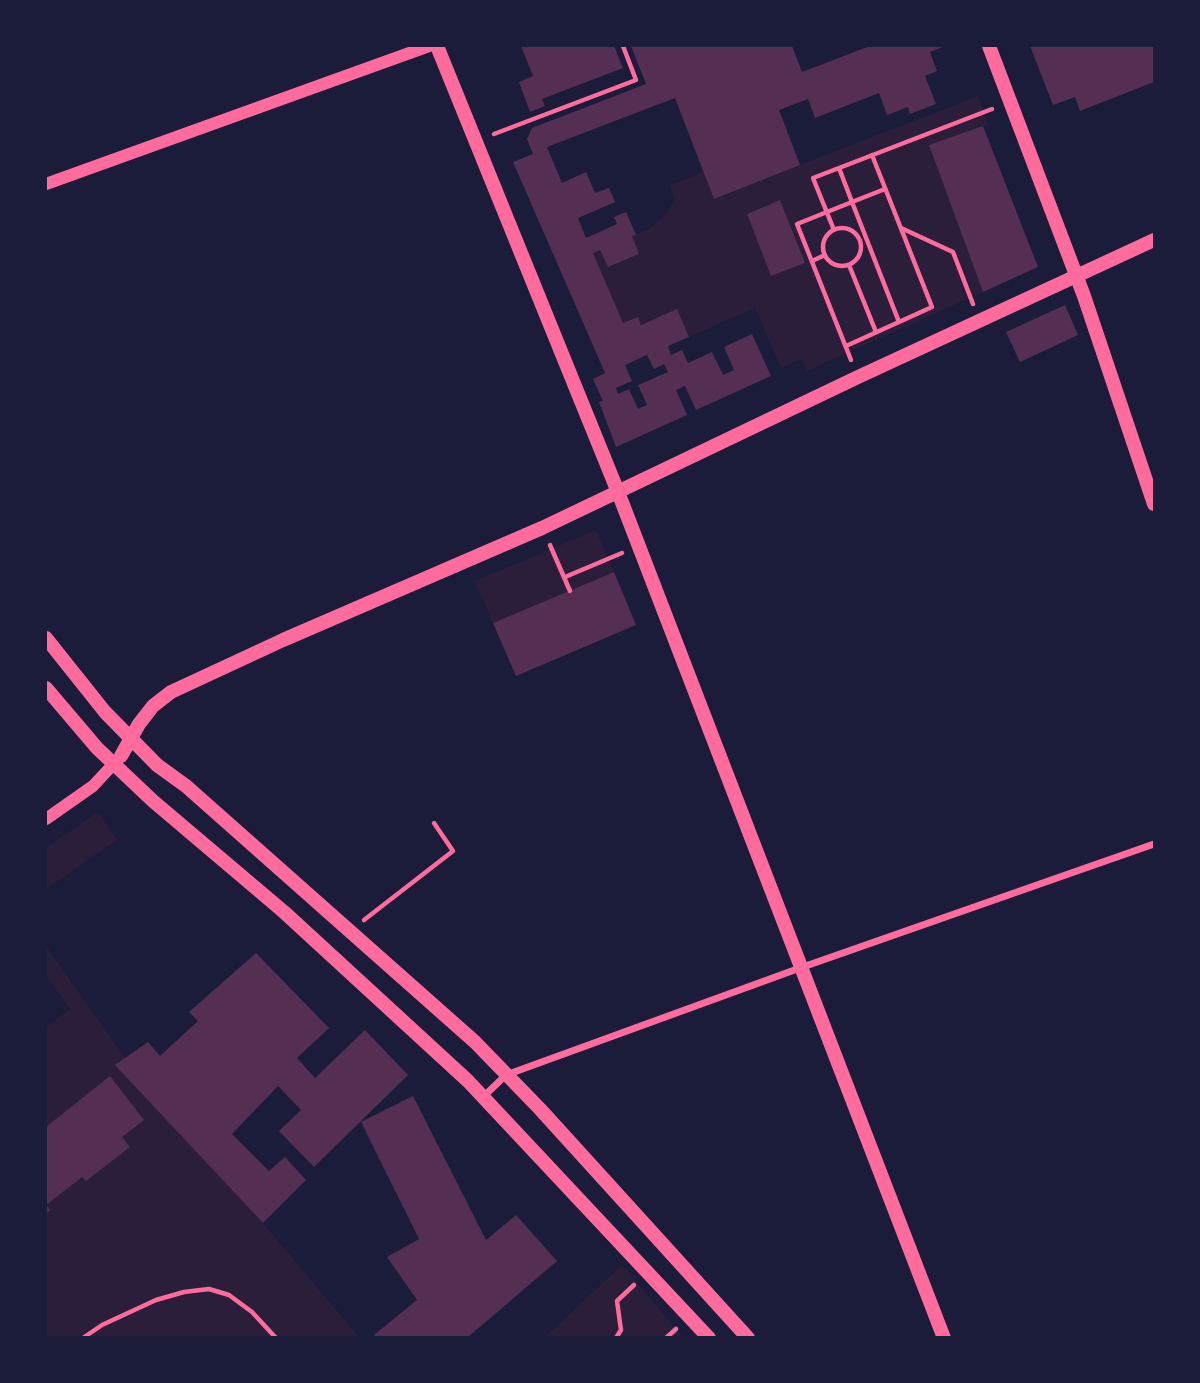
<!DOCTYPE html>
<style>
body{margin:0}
#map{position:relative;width:1200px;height:1383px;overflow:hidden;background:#1b1b3a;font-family:Poppins,sans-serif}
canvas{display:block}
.frame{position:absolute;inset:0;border:47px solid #1b1b3a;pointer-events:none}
</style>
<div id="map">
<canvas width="1200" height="1383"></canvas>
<div class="frame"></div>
</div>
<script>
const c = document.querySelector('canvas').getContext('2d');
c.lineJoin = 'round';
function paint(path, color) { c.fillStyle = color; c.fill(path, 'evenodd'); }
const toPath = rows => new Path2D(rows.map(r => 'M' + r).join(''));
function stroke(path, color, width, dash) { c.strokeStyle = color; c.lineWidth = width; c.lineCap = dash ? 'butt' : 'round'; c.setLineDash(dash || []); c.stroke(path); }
paint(toPath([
 [978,96,988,124,930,146,983,292,807,371,802,359,781,368,755,308,689,337,677,310,641,325,638,318,623,323,593,253,600,250,608,267,639,254,632,236,649,229,666,214,675,200,670,185,703,172,714,198],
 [780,200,805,263,771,276,747,214],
 [596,530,614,572,493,623,475,581],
 [98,812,117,840,46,889,46,848],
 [46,946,126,1059,116,1065,263,1223,359,1337,46,1337,46,1027,70,1009,46,976],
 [622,1265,683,1337,544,1338]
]), '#2a1e3b');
paint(toPath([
 [521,46,614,46,623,68,542,99,545,106,530,112,519,82,533,76],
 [631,46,792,46,802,72,870,46,945,46,930,52,937,71,925,76,936,104,910,114,908,107,887,115,879,93,815,118,808,99,779,110,800,165,714,199,675,98,547,147,562,183,586,172,595,193,609,188,615,202,578,218,586,238,617,224,614,217,626,212,636,235,632,236,639,254,608,267,600,250,593,253,623,323,638,317,641,325,677,309,689,337,668,346,671,355,682,350,688,363,712,352,723,375,734,370,724,347,752,334,771,376,696,410,685,386,676,390,687,415,616,447,599,402,603,401,593,379,605,373,513,162,533,154,527,139,532,128,646,84],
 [647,355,654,369,664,364,668,372,638,385,647,405,638,409,629,389,618,394,616,388,632,381,625,365],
 [1030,46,1154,46,1154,82,1080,111,1075,97,1053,105],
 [983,126,1038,267,983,292,929,145],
 [780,200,805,263,771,276,747,214],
 [1065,305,1078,335,1020,362,1006,332],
 [614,572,636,625,516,676,493,623],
 [256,953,329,1028,297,1058,315,1078,365,1030,408,1075,314,1167,279,1131,301,1110,278,1086,232,1134,269,1171,285,1157,306,1180,263,1223,115,1065,148,1042,160,1056,198,1021,189,1012],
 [110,1076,144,1120,122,1137,130,1147,86,1181,82,1177,46,1205,50,1210,46,1214,46,1127],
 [413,1096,486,1240,516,1215,557,1261,467,1338,377,1338,374,1335,417,1300,387,1257,419,1239,361,1122]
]), '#542f53');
stroke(toPath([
 [494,134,636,80,623,46],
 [885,189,852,202,839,168,992,109],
 '823 247a19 19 0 1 1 38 0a19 19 0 1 1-38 0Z',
 [901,228,953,252,973,304],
 [834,230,813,178,839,168],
 [812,261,825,255],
 [849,265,876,332],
 [846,346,899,322],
 [851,360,797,224,852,202,899,322,932,307,872,155],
 [550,545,570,591],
 [565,577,622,553],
 [364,920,453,851,434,823],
 [83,1338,102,1325,156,1300,184,1292,209,1289,229,1295,252,1312,276,1338],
 [616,1338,621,1330,617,1301,634,1285],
 [666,1338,676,1329]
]), '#ff6b9d', 4.5);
stroke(toPath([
 [483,1097,506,1075,800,968,1154,844]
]), '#ff6b9d', 7);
stroke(toPath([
 [46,184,429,46],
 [46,819,93,786,120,757]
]), '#ff6b9d', 12);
stroke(toPath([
 [437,46,618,492,944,1338],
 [989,46,1084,296,1154,504],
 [46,638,105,712,157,765,186,786,475,1042,540,1109,748,1338],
 [46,688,97,748,153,801,284,912,468,1081,709,1338],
 [121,756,139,724,153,706,171,692,283,640,542,528,858,377,1154,240]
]), '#ff6b9d', 14);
</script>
